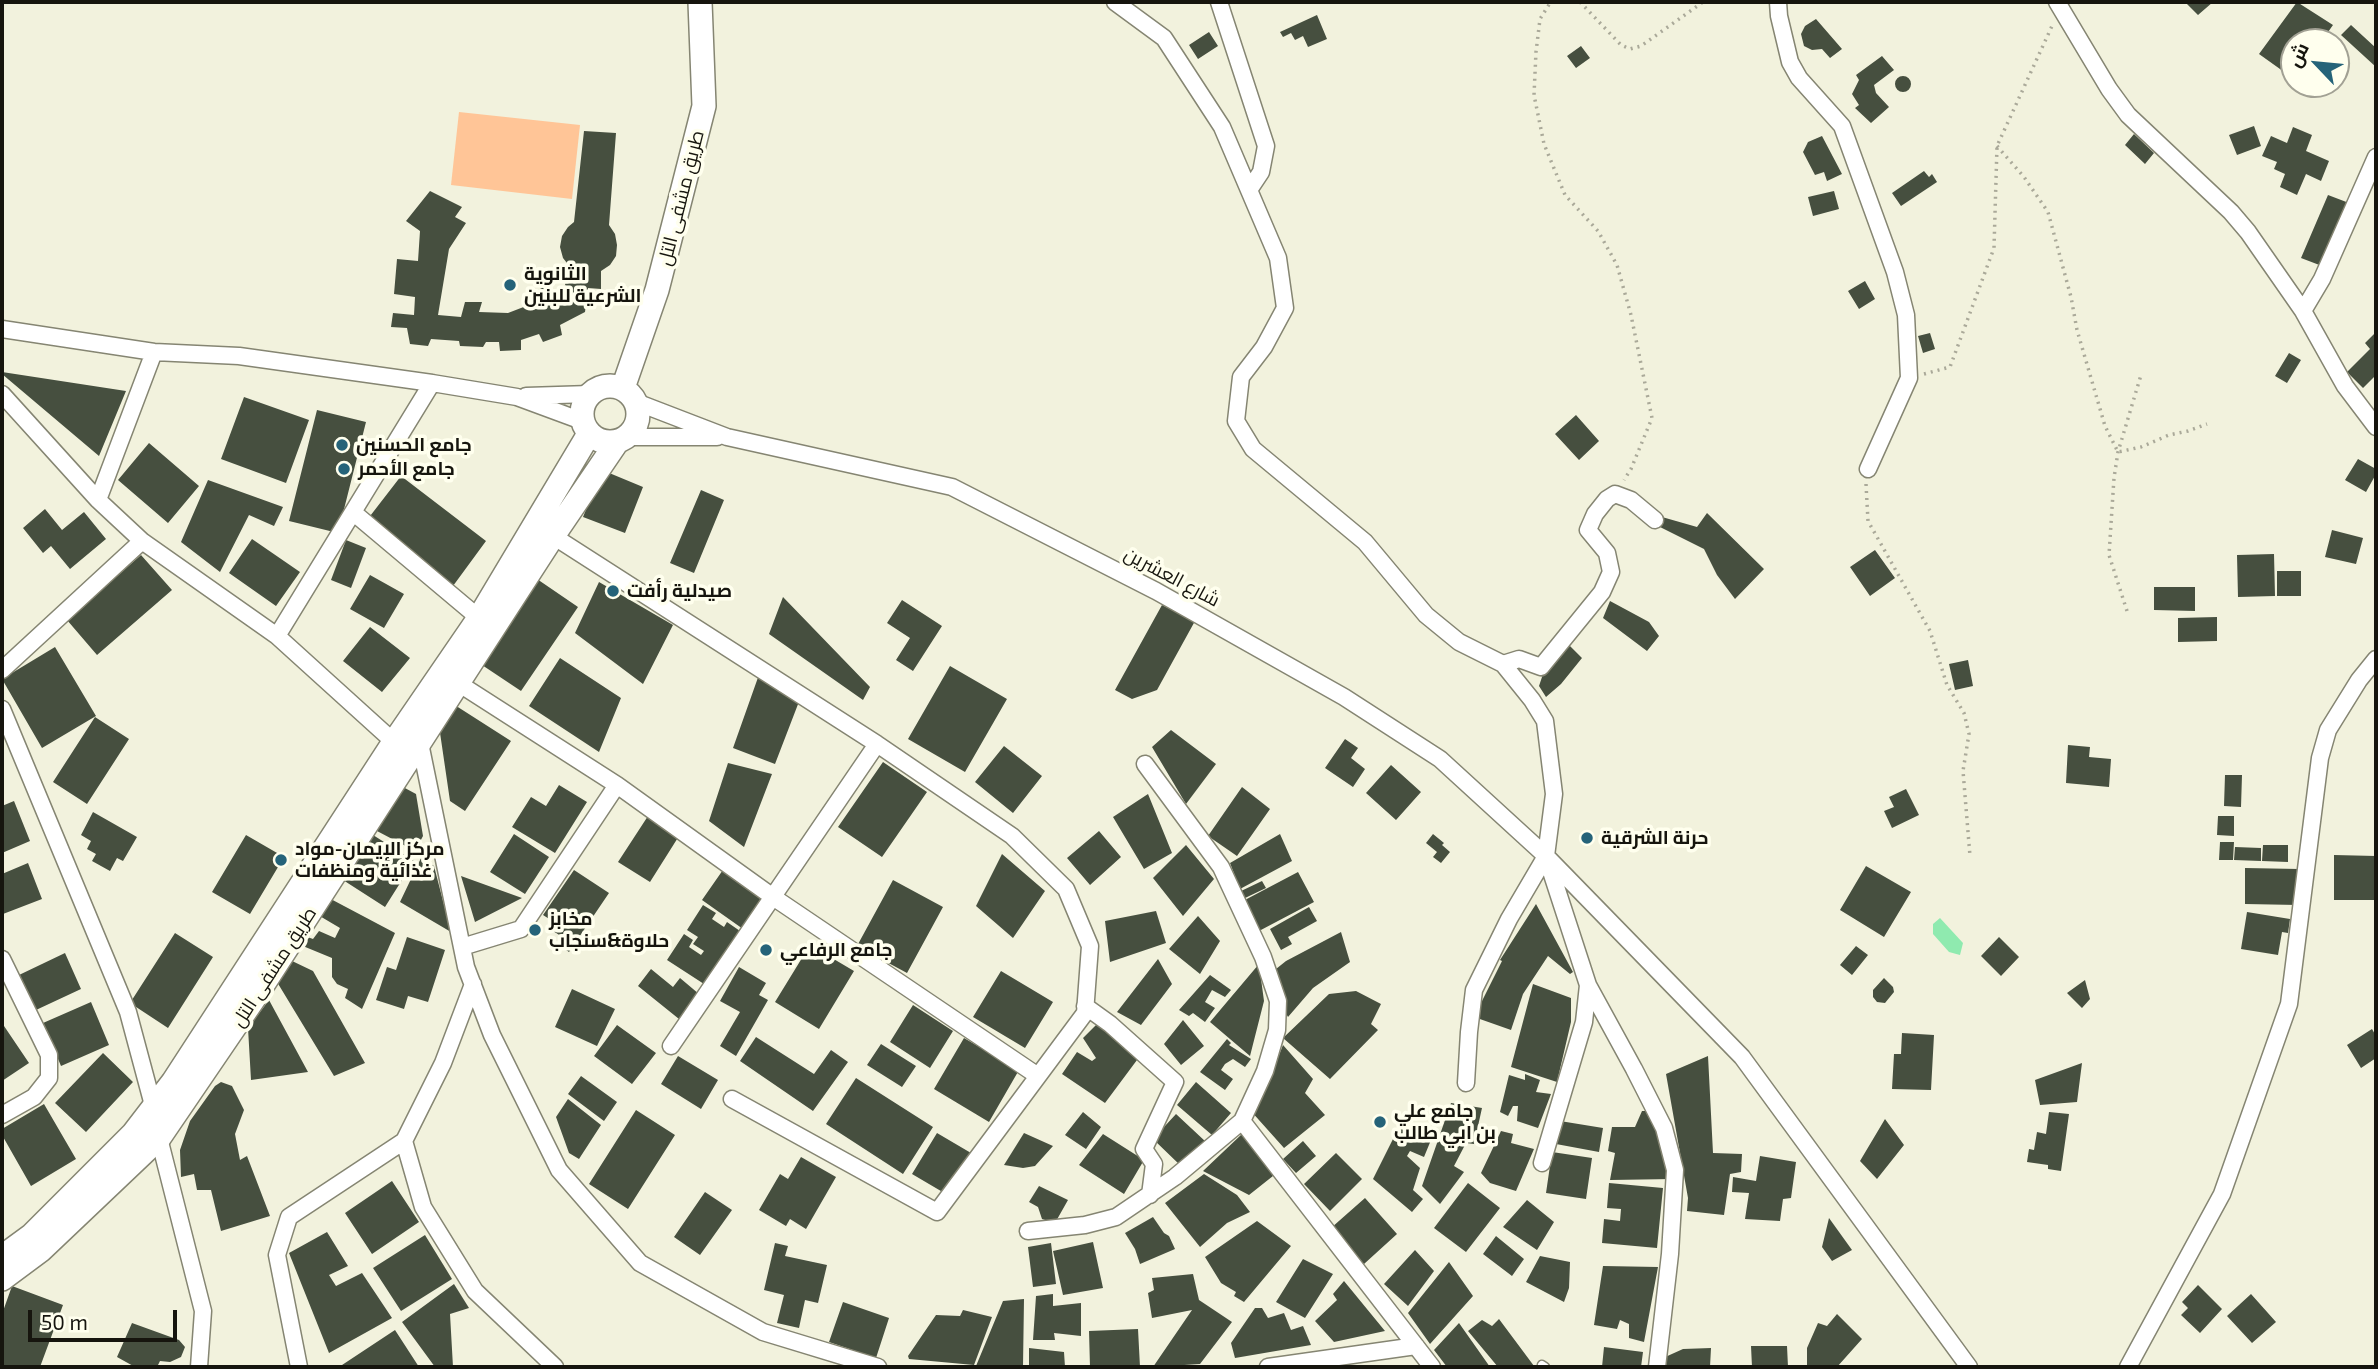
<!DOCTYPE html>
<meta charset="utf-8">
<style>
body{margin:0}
#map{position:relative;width:2378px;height:1369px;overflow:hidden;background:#f2f2dd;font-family:"Exo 2",Cairo,sans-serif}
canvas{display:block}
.frame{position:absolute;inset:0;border:4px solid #16150e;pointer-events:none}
.north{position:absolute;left:2280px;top:28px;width:70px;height:70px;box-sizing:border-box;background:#ffe;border:2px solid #a2a194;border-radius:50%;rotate:296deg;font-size:19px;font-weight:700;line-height:28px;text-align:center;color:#16150e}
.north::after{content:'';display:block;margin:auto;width:24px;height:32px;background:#256379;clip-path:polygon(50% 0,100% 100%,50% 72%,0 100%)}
.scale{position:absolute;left:28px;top:1310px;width:149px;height:32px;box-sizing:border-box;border:4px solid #16150e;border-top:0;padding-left:9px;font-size:21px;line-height:24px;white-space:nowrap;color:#16150e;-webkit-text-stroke:5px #ffe;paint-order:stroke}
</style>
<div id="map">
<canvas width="2378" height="1369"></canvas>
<div class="frame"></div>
<div class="north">ش</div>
<div class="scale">50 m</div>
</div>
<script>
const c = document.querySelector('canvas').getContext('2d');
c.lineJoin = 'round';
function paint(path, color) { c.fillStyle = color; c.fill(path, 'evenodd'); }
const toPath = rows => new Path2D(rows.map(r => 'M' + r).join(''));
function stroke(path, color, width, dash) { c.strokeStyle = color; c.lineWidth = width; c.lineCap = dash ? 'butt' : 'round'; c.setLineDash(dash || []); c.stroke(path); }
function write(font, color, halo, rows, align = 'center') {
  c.font = font + ' "Exo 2",Cairo,sans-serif'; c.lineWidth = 7; c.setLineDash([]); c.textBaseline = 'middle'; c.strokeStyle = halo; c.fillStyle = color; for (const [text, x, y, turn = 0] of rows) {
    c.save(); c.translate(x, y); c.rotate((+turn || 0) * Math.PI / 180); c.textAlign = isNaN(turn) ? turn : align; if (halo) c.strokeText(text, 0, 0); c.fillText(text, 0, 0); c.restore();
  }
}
paint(toPath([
 [459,112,580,125,572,199,451,185]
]), '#ffc597');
paint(toPath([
 [1940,918,1963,943,1960,955,1949,952,1933,934,1933,924]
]), '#8feaaf');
paint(toPath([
 [2185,2,2213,2,2198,15],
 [2297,2,2333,25,2321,42,2294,42,2294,79,2259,54],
 [1317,15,1327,39,1308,47,1303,36,1295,40,1291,33,1283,37,1280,32],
 [1816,19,1842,49,1830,58,1822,49,1812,50,1804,46,1801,34,1805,26],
 [2351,25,2376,48,2376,67,2341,35],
 [1209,32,1218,46,1198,59,1189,45],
 [1581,46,1590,58,1576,68,1567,56],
 [1882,56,1894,70,1874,85,1876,93,1889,107,1871,123,1855,108,1859,105,1852,94,1859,80,1856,75],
 '1895 84a8 8 0 1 1 16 0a8 8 0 1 1-16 0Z',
 [2254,126,2261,146,2237,155,2229,135],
 [2293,127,2312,135,2306,151,2329,161,2321,181,2306,174,2297,195,2280,187,2285,174,2274,169,2277,162,2262,156,2271,136,2287,143],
 [584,131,616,133,609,225,615,234,617,245,616,256,610,265,601,271,601,289,588,288,585,312,560,325,562,335,543,342,539,334,521,340,521,350,500,351,499,342,486,342,483,347,460,346,459,341,431,339,428,346,410,344,407,328,391,327,393,313,414,315,415,297,394,294,397,259,418,261,420,231,406,221,430,191,462,207,455,217,466,223,449,249,438,315,461,317,465,302,482,302,479,312,508,313,534,303,532,293,550,284,555,302,569,300,572,289,565,285,570,267,563,258,560,247,562,236,568,227,574,222],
 [2134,134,2154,153,2145,164,2125,145],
 [1822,136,1842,174,1827,181,1824,172,1815,175,1803,152,1808,142],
 [1924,171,1929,177,1932,174,1937,182,1901,206,1892,193],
 [1834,191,1839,209,1813,216,1808,197],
 [2328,195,2349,203,2322,266,2301,258],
 [1865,281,1875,299,1859,309,1848,291],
 [2376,332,2376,375,2363,388,2347,372,2370,349,2365,343],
 [1930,333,1935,349,1923,353,1918,336],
 [2289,353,2301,360,2287,383,2275,376],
 [2,372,126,391,99,456,2,374],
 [244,397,309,420,286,483,221,459],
 [317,410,366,422,338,533,289,521],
 [1576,415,1599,441,1579,460,1555,434],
 [149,443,199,486,168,523,118,480],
 [2358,459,2376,469,2376,474,2366,492,2345,480],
 [602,470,643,487,625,533,583,517],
 [401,476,486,541,453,586,367,520],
 [208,480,283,507,274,526,249,515,220,572,181,542],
 [701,490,724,500,694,573,670,563],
 [45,509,62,530,84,512,106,539,70,569,51,546,43,553,23,528],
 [1707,513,1764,569,1735,599,1717,575,1704,549,1658,526,1662,517,1697,527],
 [2332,530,2363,538,2356,564,2325,557],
 [252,539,300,572,276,606,229,573],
 [346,540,366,548,351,588,331,580],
 [1875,550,1895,578,1870,596,1850,567],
 [2274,554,2275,596,2238,597,2237,555],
 [141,555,172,590,97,655,67,620],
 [2277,571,2301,571,2301,596,2277,596],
 [370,575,404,594,384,628,350,609],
 [537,579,578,607,521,691,479,663],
 [599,582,673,625,643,684,575,633],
 [2154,587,2195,587,2195,611,2154,610],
 [783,597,870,687,863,700,769,634],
 [902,600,942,626,913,671,896,660,910,638,887,623],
 [1610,601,1649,622,1659,636,1647,651,1603,618],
 [1162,605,1195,621,1157,690,1132,699,1115,690],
 [2217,617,2217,641,2178,642,2178,618],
 [370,627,410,658,382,692,343,661],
 [1569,645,1582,658,1561,684,1546,697,1539,686,1544,671],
 [55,647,96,716,42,748,2,679],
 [560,658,621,698,599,752,529,706],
 [1968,660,1973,686,1955,690,1949,664],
 [950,666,1007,699,965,772,908,739],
 [761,669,800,699,775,764,733,748],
 [450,702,511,741,465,811,450,801,438,719],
 [95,717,129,739,87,804,53,782],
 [1171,730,1216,764,1186,804,1152,747],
 [1345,739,1358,748,1351,758,1365,769,1353,787,1325,768],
 [2068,745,2090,747,2089,757,2111,759,2109,787,2066,783],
 [1004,746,1042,776,1013,813,975,782],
 [883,762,927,792,882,857,838,827],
 [728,763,772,774,744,847,709,821],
 [1391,765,1421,792,1396,820,1366,793],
 [2225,775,2242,775,2241,807,2224,806],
 [559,785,587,802,555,853,512,827,531,797,546,806],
 [403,787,416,794,423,836,415,851,377,831],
 [1242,787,1270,809,1237,856,1208,836],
 [1906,789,1919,815,1892,828,1884,811,1894,807,1889,797],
 [1148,794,1172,853,1144,869,1113,817],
 [14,801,30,841,2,853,2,806],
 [93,812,137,837,123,861,117,858,110,871,92,861,96,854,87,849,91,841,81,835],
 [648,816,679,836,650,882,618,862],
 [2218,816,2234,816,2234,836,2217,835],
 [1099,831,1121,857,1090,885,1067,858],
 [514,834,549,857,525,894,490,872],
 [1280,834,1292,861,1240,889,1230,863],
 [1433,834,1444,843,1442,845,1450,852,1441,863,1433,857,1437,852,1426,843],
 [246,835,284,857,250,914,212,892],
 [373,835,414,861,385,907,343,880],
 [2220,842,2234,842,2233,860,2219,860],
 [1186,845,1214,879,1183,916,1153,878],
 [2263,845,2288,845,2288,862,2262,861],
 [2235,847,2261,848,2261,861,2234,860],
 [1002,854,1045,891,1013,938,976,906],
 [2334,855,2376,856,2376,900,2334,900],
 [421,858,434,866,451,932,400,902],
 [28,863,42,899,3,914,2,874],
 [1866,866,1911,892,1884,937,1840,910],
 [725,867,766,897,743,929,702,900],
 [2245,868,2299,869,2298,905,2245,904],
 [574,870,609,893,569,952,559,945,564,938,553,931,557,924,543,915],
 [1298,872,1314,902,1259,931,1243,901],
 [461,876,522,898,475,922],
 [893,880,943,907,907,973,857,946],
 [1262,881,1266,888,1243,899,1239,892],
 [327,897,395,933,362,1009,345,998,348,989,337,984,332,977,332,958,298,944,302,935,313,939,319,931,335,938,340,928,318,915],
 [1536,904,1573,972,1570,974,1548,956,1523,994,1511,1030,1477,1018,1482,1001,1502,961,1500,960],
 [703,905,716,913,712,919,724,927,727,922,740,931,704,984,667,960,684,934,693,940,689,947,701,955,704,951,693,944,698,937,687,930],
 [1309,907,1317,921,1288,937,1292,944,1281,950,1270,929],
 [1156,911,1166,943,1110,962,1105,921],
 [2247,912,2290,919,2288,933,2282,932,2278,955,2241,949],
 [1198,916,1220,941,1200,974,1169,949],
 [1341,932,1350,962,1313,988,1288,1017,1266,977,1286,961],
 [175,933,213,957,168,1028,130,1003],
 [407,937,445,950,428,1002,408,996,404,1009,376,1000,387,967,396,970],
 [1999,937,2019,957,2001,976,1981,956],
 [810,945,854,971,819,1029,775,1002],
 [1856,946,1868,955,1852,975,1840,965],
 [65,953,81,989,36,1010,19,975],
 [1158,959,1172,984,1141,1025,1117,1012],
 [290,960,313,971,365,1063,334,1076,277,982],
 [1259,964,1264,1001,1250,1056,1210,1022],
 [739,967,766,983,759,995,768,1000,736,1056,720,1046,740,1012,720,1001],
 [651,969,673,987,680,978,699,994,679,1019,638,986],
 [1001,971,1053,1002,1025,1048,973,1017],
 [1210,975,1231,990,1225,997,1212,990,1205,1002,1215,1008,1205,1022,1193,1013,1189,1016,1179,1010],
 [1884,978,1893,987,1894,992,1885,1003,1877,1002,1873,997,1873,990],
 [2085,980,2090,999,2082,1008,2067,993],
 [1533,984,1571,998,1571,1022,1557,1082,1511,1067],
 [572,989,615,1009,597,1046,555,1027],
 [1356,991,1381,1004,1371,1024,1378,1030,1330,1079,1283,1038,1329,994],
 [269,1000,308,1072,251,1080,248,1028],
 [91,1002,109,1045,61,1066,43,1023],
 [913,1005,953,1031,930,1068,890,1042],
 [1183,1020,1204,1046,1181,1065,1164,1044],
 [2,1023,29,1063,2,1081],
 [1098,1023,1137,1060,1105,1103,1062,1074,1077,1052,1092,1061,1096,1058,1083,1038],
 [617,1025,656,1053,632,1084,594,1056],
 [2372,1029,2376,1036,2376,1058,2361,1068,2347,1045],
 [1902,1033,1934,1035,1931,1090,1892,1089,1894,1054,1901,1054],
 [756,1037,814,1074,831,1050,848,1062,813,1111,740,1061],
 [964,1038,1019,1070,989,1122,934,1089],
 [1227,1039,1231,1043,1229,1045,1251,1059,1245,1067,1233,1059,1225,1064,1221,1070,1233,1079,1225,1090,1200,1072],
 [881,1044,916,1066,902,1087,867,1065],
 [1283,1045,1313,1079,1305,1093,1325,1115,1284,1148,1250,1110,1261,1100],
 [103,1053,133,1082,86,1132,55,1103],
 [678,1056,718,1080,701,1109,661,1084],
 [1708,1056,1713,1153,1742,1154,1741,1172,1730,1174,1724,1215,1687,1211,1688,1198,1666,1074],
 [2082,1063,2077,1102,2040,1105,2035,1080],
 [1525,1074,1540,1080,1536,1092,1551,1094,1538,1128,1517,1121,1518,1106,1513,1106,1508,1116,1500,1112,1509,1075,1525,1080],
 [581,1076,617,1102,604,1121,568,1094],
 [856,1078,933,1127,903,1174,826,1124],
 [221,1082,232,1086,244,1110,235,1134,240,1160,247,1156,270,1216,221,1231,211,1190,197,1190,194,1174,181,1177,180,1150,190,1121,215,1086],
 [1196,1082,1231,1113,1212,1135,1177,1105],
 [568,1099,601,1125,579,1159,569,1153,556,1117],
 [1451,1103,1482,1108,1474,1144,1466,1143,1454,1166,1464,1172,1440,1204,1422,1186],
 [44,1104,76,1159,31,1186,2,1135,2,1129],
 [636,1110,675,1135,628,1209,589,1184],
 [1642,1111,1648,1111,1667,1153,1673,1179,1610,1180,1615,1153,1608,1151,1612,1127,1635,1127],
 [1083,1112,1101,1127,1086,1149,1065,1135],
 [2049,1112,2069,1114,2061,1171,2048,1169,2048,1165,2027,1162,2029,1149,2034,1150,2037,1132,2046,1134],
 [1176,1114,1206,1142,1181,1166,1153,1139],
 [1885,1119,1904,1145,1877,1179,1860,1161],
 [1560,1121,1603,1128,1599,1152,1556,1144],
 [1399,1127,1431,1140,1424,1157,1410,1151,1407,1156,1420,1168,1413,1190,1423,1199,1412,1212,1373,1179],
 [1501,1131,1513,1134,1511,1143,1534,1149,1516,1191,1490,1183,1481,1173],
 [937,1133,971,1153,946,1194,912,1174],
 [1024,1133,1053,1146,1035,1166,1023,1168,1004,1165],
 [1103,1134,1144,1160,1124,1194,1079,1165],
 [1242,1134,1278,1172,1249,1195,1203,1171],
 [1303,1141,1316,1156,1296,1173,1283,1159],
 [1552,1152,1592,1158,1586,1199,1546,1193],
 [1336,1153,1362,1179,1330,1211,1304,1184],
 [1760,1156,1796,1162,1791,1198,1783,1199,1780,1221,1745,1219,1749,1193,1732,1192,1733,1177,1756,1181],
 [801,1157,836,1177,806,1229,790,1219,786,1226,759,1210,780,1174,788,1179],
 [1204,1174,1237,1195,1250,1212,1227,1223,1200,1247,1165,1203],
 [392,1181,419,1222,372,1254,345,1213],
 [1468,1183,1500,1208,1466,1252,1434,1228],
 [1609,1183,1663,1188,1657,1248,1602,1243,1604,1219,1620,1221,1621,1209,1607,1208],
 [1039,1186,1068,1200,1055,1223,1042,1219,1038,1207,1029,1202],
 [705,1192,732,1210,700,1255,674,1237],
 [1365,1198,1397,1234,1364,1264,1331,1228],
 [1527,1200,1554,1222,1537,1250,1503,1227],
 [1153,1217,1164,1233,1169,1236,1175,1249,1140,1264,1135,1249,1125,1233],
 [1829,1218,1852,1250,1832,1261,1822,1247],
 [1257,1221,1291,1246,1244,1302,1234,1296,1236,1292,1221,1283,1205,1257],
 [327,1232,348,1266,329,1275,336,1286,362,1273,392,1318,329,1353,289,1253],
 [425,1235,452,1279,401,1311,373,1268],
 [1496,1236,1524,1259,1512,1276,1483,1254],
 [1093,1242,1103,1288,1063,1295,1053,1251],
 [775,1243,788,1246,785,1256,827,1265,818,1303,805,1300,799,1328,777,1323,784,1295,764,1290],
 [1051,1243,1056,1284,1033,1287,1028,1247],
 [1415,1250,1434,1271,1408,1306,1384,1284],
 [1540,1256,1570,1262,1569,1288,1564,1302,1526,1282],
 [1303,1259,1333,1274,1305,1318,1276,1302],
 [1449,1262,1473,1296,1430,1344,1408,1313],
 [1603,1266,1658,1267,1644,1342,1629,1338,1629,1324,1620,1320,1617,1329,1594,1325],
 [1193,1274,1199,1300,1232,1322,1200,1364,1153,1367,1192,1310,1152,1318,1148,1293,1154,1290,1152,1278],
 [1344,1281,1385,1331,1334,1342,1315,1321,1337,1300,1333,1294],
 [454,1284,469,1308,450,1314,453,1367,435,1367,402,1322],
 [2198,1285,2222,1309,2200,1333,2181,1315,2188,1308,2182,1302],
 [12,1286,63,1305,40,1367,2,1367,2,1314],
 [1053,1294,1053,1306,1081,1303,1081,1336,1054,1333,1055,1340,1033,1340,1036,1296],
 [2251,1294,2276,1322,2252,1343,2227,1316],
 [1024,1299,1023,1366,976,1366,1003,1301],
 [843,1302,889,1318,876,1358,829,1342],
 [1255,1308,1262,1308,1268,1318,1284,1313,1291,1330,1303,1326,1311,1345,1235,1358,1231,1343],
 [963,1310,992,1317,974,1365,909,1359,908,1356,936,1315,960,1316],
 [1837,1314,1862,1339,1837,1367,1807,1367,1807,1348,1818,1323,1827,1326],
 [1499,1319,1534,1366,1532,1367,1498,1367,1468,1331,1482,1320,1492,1326],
 [132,1323,179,1340,185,1347,181,1357,170,1362,160,1361,157,1367,135,1367,117,1357],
 [1459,1323,1490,1367,1447,1367,1434,1350],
 [1138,1329,1140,1367,1090,1367,1089,1331],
 [395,1330,419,1367,339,1367],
 [1751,1346,1787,1346,1788,1367,1752,1367],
 [1604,1347,1643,1352,1641,1367,1602,1367],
 [1029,1348,1064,1352,1065,1367,1029,1367],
 [1711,1348,1710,1367,1662,1367,1663,1358,1683,1349]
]), '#464f3f');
const lane = toPath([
 [1542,1365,1545,1367]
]);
const street = toPath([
 [1115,2,1164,38,1222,127,1278,258,1285,308,1264,347,1241,377,1236,421,1253,449,1365,542,1426,615,1459,642,1503,664,1532,700,1545,721,1554,794,1546,856,1742,1057,1969,1367],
 [1219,2,1266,146,1261,172,1249,190],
 [1778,2,1779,16,1790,62,1799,78,1842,126,1895,272,1906,315,1909,378,1868,469],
 [2057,2,2109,89,2128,115,2231,212,2248,232,2303,311,2345,386,2376,427],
 [2303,311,2322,279,2376,157],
 [2,329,154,352,239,356,432,383,517,397,582,421],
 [2,394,98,500,142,541,277,636,394,742],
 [526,396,590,394],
 [636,402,727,437,952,487,1156,591,1344,697,1440,759,1546,856,1588,985,1634,1069,1664,1128,1675,1170,1670,1254,1657,1367],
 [628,437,717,437],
 [98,500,154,352],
 [354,513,479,618],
 [553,536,877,744,1012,836,1066,889,1090,946,1085,1013,937,1212,732,1099],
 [277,636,432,383],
 [1503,664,1519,659,1541,667,1602,592,1611,572,1607,553,1588,530,1595,514,1607,499,1615,494,1631,500,1655,520],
 [2,670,142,541],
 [458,683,617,785,773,897,1038,1076],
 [2,709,128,1012,154,1109],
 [420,743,466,967,492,1035,559,1170,640,1263,763,1332,878,1367],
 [462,947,521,929,617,785],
 [2,959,49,1055,49,1078,34,1097,2,1115],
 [1085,1006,1110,1024,1175,1082,1144,1149,1154,1164,1150,1195],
 [671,1046,877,744],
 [1466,1083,1469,1032,1474,990,1509,919,1546,856],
 [1242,1121,1432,1367],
 [159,1138,203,1311,199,1367],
 [404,1141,423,1207,475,1291,555,1367],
 [1542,1163,1584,1022,1588,985],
 [1028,1231,1085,1225,1116,1217,1175,1177,1242,1121,1265,1071,1277,1030,1278,1001,1263,957,1221,867,1145,764],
 [299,1367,277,1255,289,1217,404,1141,443,1063,473,984],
 [1268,1367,1416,1346],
 [2128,1367,2222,1194,2289,1004,2320,758,2328,730,2359,680,2376,659]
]);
const secondary = toPath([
 '582 414a28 28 0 1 1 56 0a28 28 0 1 1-56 0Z',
 [623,388,657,290,704,106,700,2],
 [2,1257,32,1235,133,1134,173,1082,394,742,479,618,589,434],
 [2,1279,41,1250,159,1138,255,997,553,536,617,442]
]);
stroke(lane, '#858572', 11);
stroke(street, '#858572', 19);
stroke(secondary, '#858572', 26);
stroke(toPath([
 [1555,2,1550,3,1540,19,1536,52,1534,95,1544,144,1565,195,1598,231,1617,265,1631,315,1652,418,1631,469,1624,480],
 [1580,2,1621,45,1630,49,1641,46,1703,2],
 [1997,146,2024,177,2048,212,2071,297,2077,330,2105,426,2118,452,2141,447,2169,435,2188,431,2207,424],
 [1924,374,1950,367,1994,248,1997,146,2052,26],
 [1866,484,1868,521,1930,631,1947,685,1964,713,1969,734,1963,771,1970,856],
 [2127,611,2109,555,2114,478,2118,452,2141,375]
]), '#aaa999', 3.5, [2, 5]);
stroke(lane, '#fff', 8);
stroke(street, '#fff', 16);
stroke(secondary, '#fff', 23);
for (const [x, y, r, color] of [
 [510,285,7,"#256379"],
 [342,445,7,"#256379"],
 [344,469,7,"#256379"],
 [613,591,7,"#256379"],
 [1587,838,7,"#256379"],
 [281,860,7,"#256379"],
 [535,930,7,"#256379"],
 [766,950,7,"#256379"],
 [1380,1122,7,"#256379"]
]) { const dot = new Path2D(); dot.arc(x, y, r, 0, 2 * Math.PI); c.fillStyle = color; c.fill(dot); stroke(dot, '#ffe', 2.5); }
write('19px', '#16150e', '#ffe', [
 ["طريق مشفى التل",681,198,-76],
 ["شارع العشرين",1172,577,28],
 ["طريق مشفى التل",274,967,-57]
]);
write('bold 19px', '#16150e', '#ffe', [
 ["الثانوية",524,274],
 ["الشرعية للبنين",524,296],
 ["جامع الحسنين",356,445],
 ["جامع الأحمر",358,469],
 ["صيدلية رأفت",627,591],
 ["حرنة الشرقية",1601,838],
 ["مركز الإيمان-مواد",295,849],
 ["غذائية ومنظفات",295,871],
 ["مخابز",549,919],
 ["حلاوة&سنجاب",549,941],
 ["جامع الرفاعي",780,950],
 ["جامع علي",1394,1111],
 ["بن ابي طالب",1394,1133]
], 'left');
</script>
